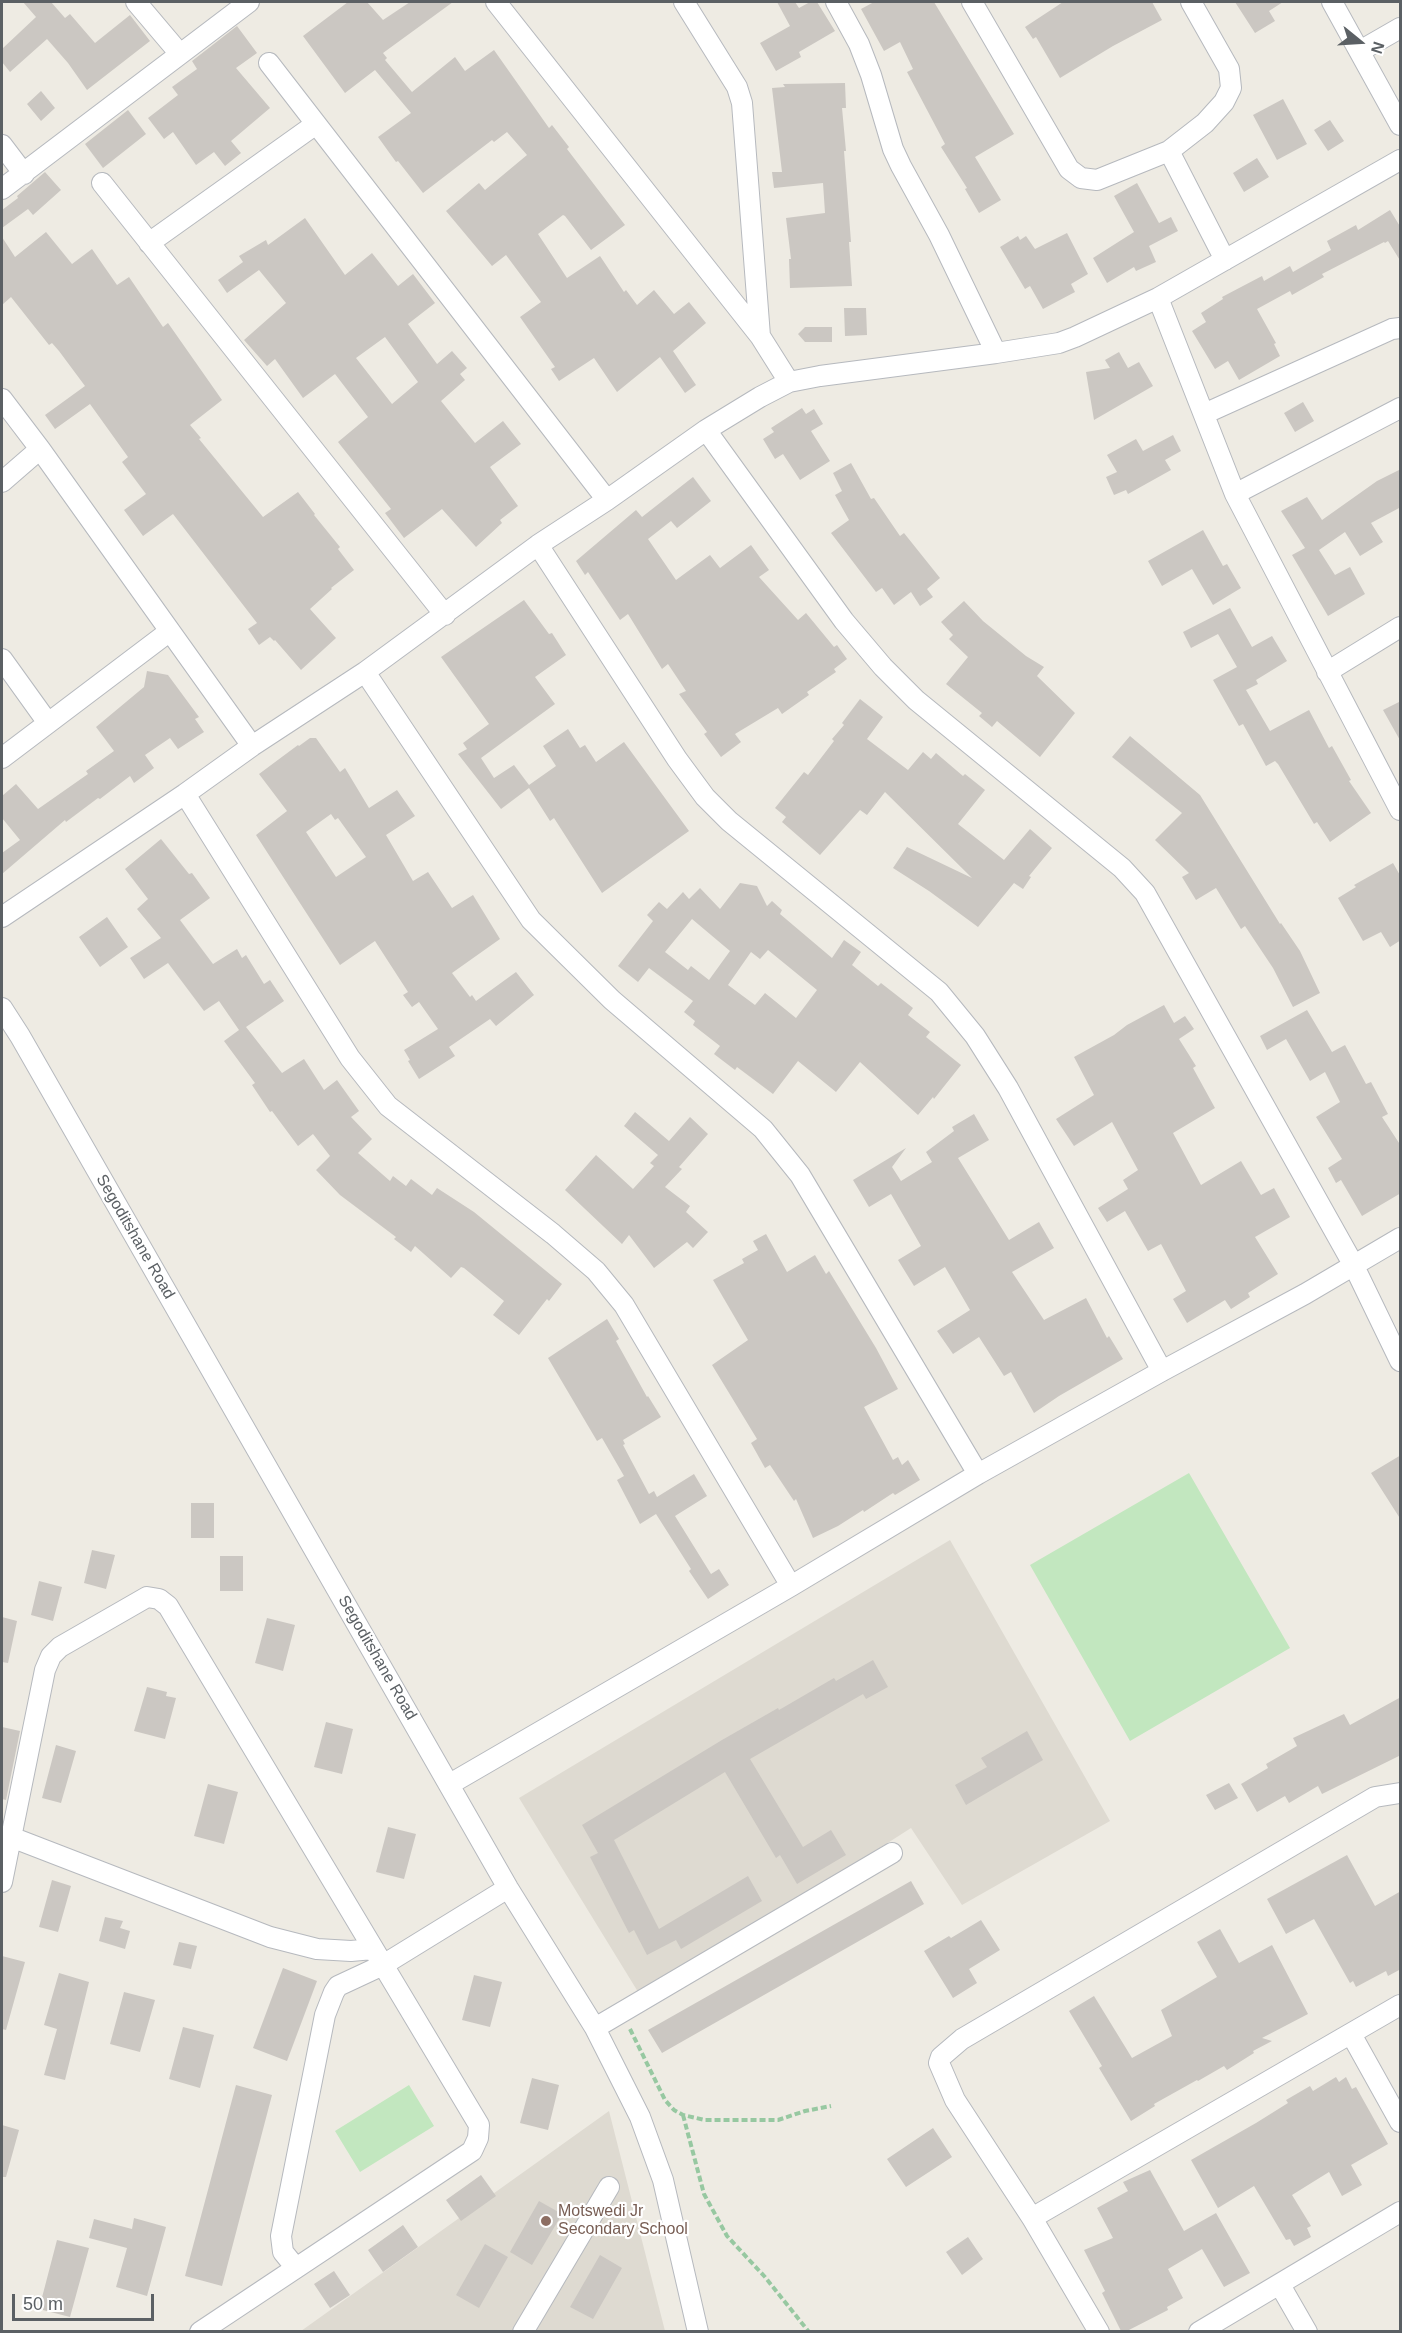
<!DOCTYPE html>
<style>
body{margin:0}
#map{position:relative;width:1402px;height:2333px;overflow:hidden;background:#eeebe3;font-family:Arial,sans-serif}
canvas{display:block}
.frame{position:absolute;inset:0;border:3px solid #5b6064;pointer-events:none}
.north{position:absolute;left:1330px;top:12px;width:60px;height:60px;-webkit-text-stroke:4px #fff;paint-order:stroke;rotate:108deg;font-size:16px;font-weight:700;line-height:24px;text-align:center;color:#5b6064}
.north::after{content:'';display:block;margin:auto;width:21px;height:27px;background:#5b6064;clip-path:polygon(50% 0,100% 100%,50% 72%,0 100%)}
.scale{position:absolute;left:12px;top:2294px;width:142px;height:27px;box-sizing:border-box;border:3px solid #5b6064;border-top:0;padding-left:8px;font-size:18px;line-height:21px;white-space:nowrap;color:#5b6064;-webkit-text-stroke:4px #fff;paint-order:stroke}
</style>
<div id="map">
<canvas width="1402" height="2333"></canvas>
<div class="frame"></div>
<div class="north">N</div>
<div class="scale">50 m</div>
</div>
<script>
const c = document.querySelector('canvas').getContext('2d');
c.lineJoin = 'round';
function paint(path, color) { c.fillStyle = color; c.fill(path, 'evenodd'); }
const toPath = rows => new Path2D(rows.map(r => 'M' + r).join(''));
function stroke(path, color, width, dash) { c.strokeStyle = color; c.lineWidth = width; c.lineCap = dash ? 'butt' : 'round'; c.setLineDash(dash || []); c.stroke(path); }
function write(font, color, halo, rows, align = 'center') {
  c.font = font + ' Arial,sans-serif'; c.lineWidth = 4.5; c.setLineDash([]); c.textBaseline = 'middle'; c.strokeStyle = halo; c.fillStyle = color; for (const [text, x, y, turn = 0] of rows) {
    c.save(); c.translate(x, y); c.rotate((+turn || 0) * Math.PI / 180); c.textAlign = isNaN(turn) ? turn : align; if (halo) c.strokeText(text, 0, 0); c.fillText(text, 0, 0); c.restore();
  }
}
paint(toPath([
 [950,1540,1110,1821,962,1905,911,1828,643,2000,519,1798],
 [609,2111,665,2331,301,2331]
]), '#dedad1');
paint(toPath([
 [1189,1473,1290,1648,1130,1741,1030,1565],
 [409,2085,434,2126,360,2172,335,2131]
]), '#c2e7bf');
paint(toPath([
 [23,2,51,2,65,18,70,14,95,43,130,15,150,41,87,90,68,63,47,39,10,72,2,62,2,49,36,17],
 [348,2,367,2,383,20,410,2,453,2,383,53,387,58,385,60,412,92,455,57,465,71,494,50,549,128,552,125,569,147,567,149,625,225,591,250,565,216,563,215,538,234,567,278,600,256,624,292,626,290,637,305,654,290,674,314,689,302,706,323,673,351,696,385,685,393,660,357,617,392,594,358,559,381,551,369,555,367,520,317,541,302,506,255,492,266,446,211,479,183,485,190,527,155,507,132,494,142,492,140,423,193,398,161,396,162,378,137,411,113,375,70,345,93,303,36],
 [777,2,795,2,799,8,810,2,817,2,835,31,799,52,801,57,776,71,760,43,790,26],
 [874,2,934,2,1014,134,975,157,1001,200,979,213,965,189,967,188,941,147,945,144,907,72,913,69,900,42,884,51,861,9],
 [1063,2,1152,2,1162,20,1113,46,1060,78,1036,37,1033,39,1025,27],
 [1235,2,1283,2,1269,11,1275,21,1255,33],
 [237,26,257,53,236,68,270,108,231,141,241,153,225,166,214,152,196,165,173,132,164,139,148,118,178,95,172,87,197,69,192,61],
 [845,83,846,108,842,108,846,151,844,151,851,242,849,242,852,286,790,288,789,259,791,259,786,218,825,213,823,183,774,188,772,172,782,172,772,88,785,87,783,84],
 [41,91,55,108,41,121,27,104],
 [1283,99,1307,144,1277,160,1253,115],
 [128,110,146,134,103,168,85,144],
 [1330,120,1344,141,1328,151,1314,130],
 [1257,158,1269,177,1244,192,1233,173],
 [45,172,61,190,33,215,28,209,2,228,2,210,18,198,17,196],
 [1137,183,1159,223,1171,217,1178,231,1149,246,1156,262,1136,271,1134,267,1107,283,1093,258,1134,232,1114,196],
 [1390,210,1401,228,1401,262,1388,241,1385,243,1384,242,1322,274,1324,277,1292,295,1290,291,1257,309,1276,343,1274,344,1280,356,1239,380,1228,361,1215,369,1192,331,1206,322,1201,313,1223,299,1222,297,1262,276,1264,281,1290,266,1293,272,1331,250,1327,241,1356,225,1358,230],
 [305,218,345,275,372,253,398,286,413,274,435,303,408,324,437,364,452,351,467,368,460,374,465,380,441,401,475,443,503,421,521,444,490,467,518,506,500,520,502,523,476,547,442,509,404,538,385,513,391,509,338,442,368,417,335,374,303,398,275,359,267,366,244,340,286,303,259,270,227,293,218,280,243,262,239,256,266,240,268,245],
 [385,337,418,382,392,404,356,358],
 [46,232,72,264,92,249,117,285,129,277,163,327,168,323,222,400,190,425,201,438,199,439,263,517,298,492,315,514,314,515,340,547,338,549,354,570,331,588,332,589,310,609,336,638,301,670,275,640,274,641,270,637,259,645,248,629,257,623,173,514,143,536,124,510,146,494,122,462,128,457,90,404,55,429,45,415,85,386,59,351,52,343,49,345,11,297,2,305,2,237,15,257],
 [1067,233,1088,274,1071,284,1075,292,1043,309,1030,286,1025,289,1000,247,1018,236,1020,240,1026,236,1035,249],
 [844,308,866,308,867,335,845,336],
 [805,327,832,327,832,342,805,342,798,334],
 [1119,352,1128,368,1139,362,1153,386,1094,420,1086,372,1110,368,1105,360],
 [1303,402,1314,421,1295,432,1284,413],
 [802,408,806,414,814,409,823,424,811,431,830,461,800,480,783,454,775,459,763,439,774,432,771,428],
 [1173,435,1181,451,1165,460,1171,470,1128,494,1126,490,1114,495,1106,477,1117,472,1107,455,1136,439,1143,451],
 [851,463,871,499,874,498,900,536,904,533,940,578,927,589,933,597,920,606,911,592,894,605,882,588,876,592,831,533,849,520,835,495,842,491,833,473],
 [1401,469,1401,507,1371,523,1383,542,1360,556,1345,532,1319,550,1335,575,1350,567,1365,594,1328,616,1292,555,1305,548,1281,511,1307,497,1322,520,1377,481],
 [693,477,711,501,677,528,671,521,648,539,676,580,710,555,720,568,751,545,769,570,759,577,798,620,806,613,834,647,837,645,847,659,834,669,836,672,807,692,809,695,782,714,778,708,735,734,741,742,721,757,704,734,707,732,679,694,686,691,668,664,662,669,628,614,620,620,588,572,585,575,576,561,636,510,642,517],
 [1203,530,1223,566,1227,564,1241,588,1213,605,1192,569,1162,586,1148,561],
 [524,600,549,634,552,633,566,655,535,677,555,704,481,758,494,778,514,765,529,785,556,766,543,746,568,729,580,748,585,745,596,762,624,742,689,831,602,893,554,818,550,821,529,788,501,809,458,754,467,749,463,743,489,724,441,657],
 [964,601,983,621,1026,656,1044,667,1037,676,1075,713,1040,757,997,721,992,727,979,716,982,713,946,684,968,657,949,639,953,635,941,622],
 [1230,608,1252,647,1272,636,1287,661,1256,680,1258,684,1246,690,1270,731,1309,710,1329,748,1332,746,1351,780,1349,781,1371,813,1330,842,1317,822,1314,824,1278,764,1275,761,1266,766,1243,724,1239,726,1213,680,1237,667,1218,634,1191,648,1183,632],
 [147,671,168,675,199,717,195,719,204,732,178,749,170,738,145,755,154,768,134,783,130,776,100,799,98,798,66,822,65,820,2,874,2,853,20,840,2,818,2,796,16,784,38,809,88,774,86,771,114,751,96,727,144,687],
 [860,699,883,717,867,739,908,770,923,752,931,759,936,753,963,776,965,774,985,790,958,824,1004,860,1030,829,1052,848,1029,876,1031,877,1023,889,1014,883,978,927,929,891,893,868,907,847,972,878,885,792,867,815,860,810,820,855,782,822,786,817,775,808,804,772,808,775,834,741,832,739,844,725,842,723],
 [1401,701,1401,742,1383,710],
 [1130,736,1200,795,1280,924,1281,923,1300,951,1320,993,1293,1007,1273,968,1245,926,1241,929,1216,888,1196,900,1182,877,1189,873,1155,840,1182,813,1112,757],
 [310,738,316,738,340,772,345,768,369,808,397,790,415,816,386,835,413,881,428,872,452,908,473,895,500,939,452,973,470,997,472,995,476,1001,516,972,534,995,496,1026,490,1019,449,1047,455,1056,419,1079,408,1061,410,1060,404,1050,438,1029,419,1002,412,1007,403,995,408,992,375,941,340,965,256,835,287,811,259,774,298,745,299,746],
 [331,814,335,820,338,818,366,857,336,877,306,832],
 [161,839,189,874,192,873,210,898,180,920,213,964,237,949,242,958,246,955,264,984,270,980,284,1001,246,1027,282,1073,304,1059,324,1090,337,1080,359,1111,351,1117,372,1139,358,1153,390,1181,393,1176,406,1186,411,1179,432,1195,437,1188,474,1212,562,1284,549,1301,547,1299,519,1335,493,1315,504,1301,464,1268,461,1267,451,1278,415,1246,411,1252,394,1239,396,1237,340,1195,316,1170,330,1156,313,1134,298,1146,272,1111,270,1112,252,1085,255,1083,224,1041,239,1030,219,1001,204,1011,168,963,144,979,130,958,161,938,137,909,148,899,125,869],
 [1393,863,1401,877,1401,940,1390,947,1381,932,1363,941,1338,898,1356,887,1354,885],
 [740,883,757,886,767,906,772,901,782,910,780,914,832,958,844,940,861,952,852,965,878,986,881,983,913,1008,908,1015,930,1032,926,1037,961,1065,934,1099,933,1097,918,1115,860,1062,836,1092,798,1061,773,1094,737,1067,735,1070,714,1054,720,1046,693,1025,695,1021,684,1012,693,1001,649,968,638,982,618,966,653,921,647,915,659,902,667,909,683,892,689,899,700,888,720,909],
 [692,919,730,951,709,980,691,966,688,970,665,952],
 [768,950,817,990,796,1018,765,993,755,1005,728,985,751,952,760,959],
 [107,917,128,947,100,967,79,937],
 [1164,1005,1174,1023,1185,1016,1194,1029,1179,1039,1196,1066,1193,1068,1215,1108,1173,1133,1201,1185,1241,1161,1261,1195,1274,1188,1290,1217,1255,1237,1278,1274,1248,1293,1250,1297,1231,1309,1225,1300,1187,1323,1173,1299,1186,1291,1161,1244,1148,1251,1125,1211,1107,1222,1098,1208,1128,1189,1123,1180,1138,1170,1112,1122,1074,1146,1056,1119,1094,1095,1074,1057,1114,1035,1127,1025],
 [1307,1010,1332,1052,1345,1045,1366,1084,1371,1082,1388,1114,1382,1117,1401,1146,1401,1193,1362,1216,1341,1180,1336,1183,1328,1168,1342,1159,1316,1117,1340,1102,1325,1072,1310,1081,1286,1039,1267,1050,1260,1036],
 [635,1112,669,1141,690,1117,708,1134,679,1167,682,1169,665,1187,690,1206,686,1212,708,1232,693,1248,687,1242,654,1268,629,1235,622,1244,565,1190,596,1155,633,1189,654,1166,650,1163,658,1155,624,1126],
 [974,1114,989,1140,958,1158,1009,1240,1039,1222,1054,1248,1012,1272,1044,1320,1086,1298,1107,1338,1109,1336,1123,1359,1059,1396,1034,1413,1011,1372,1004,1376,979,1337,953,1354,937,1331,970,1310,945,1267,914,1286,898,1260,921,1246,891,1194,869,1207,853,1180,906,1148,892,1167,901,1181,932,1162,926,1152,954,1131,952,1127],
 [766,1234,787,1272,815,1255,826,1274,829,1271,876,1348,898,1389,864,1407,893,1460,898,1457,902,1465,908,1460,920,1480,895,1495,893,1493,864,1512,863,1510,838,1526,813,1538,796,1499,794,1501,770,1465,765,1468,751,1443,757,1439,712,1365,748,1340,713,1280,744,1263,742,1259,758,1250,753,1241],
 [607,1319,619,1339,616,1341,647,1397,648,1396,661,1417,623,1440,625,1444,623,1445,649,1494,654,1491,657,1497,694,1474,707,1496,675,1516,711,1574,719,1569,729,1585,708,1599,689,1571,691,1569,656,1514,640,1524,617,1480,624,1476,602,1438,597,1441,548,1358],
 [1401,1455,1401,1520,1371,1473],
 [191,1503,214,1503,214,1538,191,1538],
 [92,1550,115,1555,106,1589,84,1583],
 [220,1556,243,1556,243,1591,220,1591],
 [39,1581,62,1587,53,1621,31,1615],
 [2,1617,17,1621,8,1663,2,1662],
 [267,1618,295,1625,283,1671,255,1663],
 [873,1660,888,1687,866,1699,863,1694,750,1759,803,1847,831,1830,846,1855,797,1884,780,1855,776,1858,725,1772,614,1840,659,1929,748,1876,762,1901,681,1949,676,1940,647,1955,634,1930,629,1933,590,1857,598,1853,582,1825,722,1740,778,1708,779,1710,834,1678,836,1681],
 [147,1687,167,1692,166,1696,176,1698,165,1739,134,1731],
 [1401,1697,1401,1755,1322,1794,1318,1786,1289,1803,1285,1796,1257,1812,1241,1784,1268,1768,1266,1764,1297,1746,1293,1738,1344,1714,1350,1725],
 [326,1722,353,1729,342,1774,314,1767],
 [2,1727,20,1731,6,1800,2,1799],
 [1027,1731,1043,1760,966,1805,955,1785,987,1767,981,1758],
 [56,1745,76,1751,61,1803,42,1798],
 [1229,1783,1238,1798,1215,1810,1206,1795],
 [208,1784,238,1792,224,1844,194,1836],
 [388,1827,416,1834,404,1879,376,1872],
 [1347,1855,1375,1906,1401,1891,1401,1969,1388,1976,1386,1971,1356,1987,1353,1981,1350,1983,1314,1919,1286,1934,1267,1899],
 [52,1880,71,1886,58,1932,39,1927],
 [911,1881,924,1904,662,2053,648,2030],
 [105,1917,123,1921,120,1928,130,1931,125,1949,99,1941],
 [981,1920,1000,1950,969,1969,977,1983,953,1998,924,1951,949,1936,951,1938],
 [1220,1929,1239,1963,1272,1945,1308,2014,1262,2038,1272,2041,1253,2051,1254,2053,1227,2070,1224,2066,1198,2081,1197,2080,1154,2104,1155,2106,1131,2121,1099,2068,1102,2066,1069,2011,1094,1996,1132,2058,1172,2036,1161,2010,1217,1977,1197,1942],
 [179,1942,197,1946,191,1969,173,1965],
 [2,1956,25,1962,6,2030,2,2029],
 [283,1968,317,1981,287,2061,253,2048],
 [59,1973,89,1982,65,2080,44,2075,57,2029,44,2025],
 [474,1975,502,1982,490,2027,462,2020],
 [124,1992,155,2000,140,2052,110,2044],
 [183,2027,214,2035,200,2088,169,2079],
 [1336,2077,1339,2082,1346,2077,1352,2089,1356,2087,1388,2144,1351,2165,1362,2185,1342,2196,1329,2172,1292,2195,1311,2226,1307,2228,1311,2237,1294,2246,1290,2239,1286,2240,1254,2186,1218,2208,1191,2160,1256,2123,1288,2103,1286,2100,1310,2086,1313,2091],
 [532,2078,559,2085,548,2130,520,2123],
 [236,2085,272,2095,222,2286,185,2276],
 [2,2125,19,2130,6,2177,2,2177],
 [933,2128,952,2157,906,2187,887,2159],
 [1150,2170,1184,2231,1216,2213,1250,2273,1224,2287,1202,2249,1168,2269,1183,2298,1167,2307,1168,2310,1127,2331,1121,2331,1102,2293,1105,2291,1084,2250,1113,2238,1097,2208,1128,2191,1123,2182],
 [481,2175,496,2196,461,2221,446,2200],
 [539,2201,562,2214,532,2265,510,2252],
 [134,2218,166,2227,147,2296,116,2287,127,2248,89,2238,94,2219,132,2229],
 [403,2225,418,2247,383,2272,368,2250],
 [968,2237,983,2259,962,2275,946,2252],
 [57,2240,89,2248,70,2317,39,2309],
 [485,2244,508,2257,479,2308,456,2295],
 [600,2255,622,2268,593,2319,570,2307],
 [334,2271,350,2295,330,2308,314,2284]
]), '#cbc7c2');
const minor = toPath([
 [136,2,180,54],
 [496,2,760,336,789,382],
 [684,2,737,87,742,103,760,336],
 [836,2,859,44,871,75,893,149,901,166,939,235,996,353],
 [972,2,1069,169,1081,178,1097,180,1169,151,1205,123,1224,102,1231,88,1229,69,1191,2],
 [1332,2,1400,125],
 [1360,51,1400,28],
 [269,63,607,500],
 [2,145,24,174],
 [1169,151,1225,260],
 [102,183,445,615],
 [2,189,249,2],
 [149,243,316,124],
 [1158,298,1235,494,1400,810],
 [2,399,40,449,252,746],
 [1204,414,1392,329,1400,328],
 [706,430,844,621,883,667,916,700,1122,868,1145,893,1353,1264,1400,1361],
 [2,482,40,449],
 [1235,494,1400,408],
 [538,545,677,759,705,797,729,821,939,992,975,1036,1008,1088,1162,1371],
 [2,659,48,723],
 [365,672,531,920,612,1000,763,1129,800,1175,978,1474],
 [1327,672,1400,627],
 [2,758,170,631],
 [185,794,350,1058,388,1106,553,1234,596,1271,624,1305,791,1586],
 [2,917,185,794,252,746,365,672,538,545,607,500,706,430,760,397,789,382,820,376,996,353,1059,343,1075,337,1158,298,1400,160],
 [2,1008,20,1036,508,1888,595,2028,640,2117,663,2180,698,2332],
 [450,1784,791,1586,978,1474,1162,1371,1305,1294,1400,1238],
 [11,1837,270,1937,317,1949,351,1951,373,1949],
 [2,1882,45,1670,51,1656,60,1647,147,1597,159,1599,168,1606,479,2125,478,2138,472,2151,200,2332],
 [595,2028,892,1853],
 [1351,2034,1400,2122],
 [1032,2218,1400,2005],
 [296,2268,283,2252,281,2236,325,2015,334,1992,338,1986,383,1965,508,1888],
 [1280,2285,1307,2332],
 [523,2332,609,2187],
 [1099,2332,1032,2218,955,2100,939,2063,941,2057,962,2039,1375,1797,1400,1793],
 [1199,2332,1400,2212]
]);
stroke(minor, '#b6b9be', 22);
stroke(toPath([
 [630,2029,665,2100,674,2110,683,2115,705,2120,778,2120,805,2111,831,2106],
 [683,2115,704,2194,727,2236,765,2277,809,2332]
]), '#97c8a1', 4, [6, 3]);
stroke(minor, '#fff', 20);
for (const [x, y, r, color] of [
 [546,2221,6,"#8d6e63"]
]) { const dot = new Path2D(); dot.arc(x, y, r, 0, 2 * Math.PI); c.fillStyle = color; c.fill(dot); stroke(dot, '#fff', 2); }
write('16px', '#5b6064', '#fff', [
 ["Segoditshane Road",135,1237,60],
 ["Segoditshane Road",377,1658,60]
]);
write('16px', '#785e54', '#fff', [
 ["Motswedi Jr",558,2212],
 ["Secondary School",558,2230]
], 'left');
</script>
